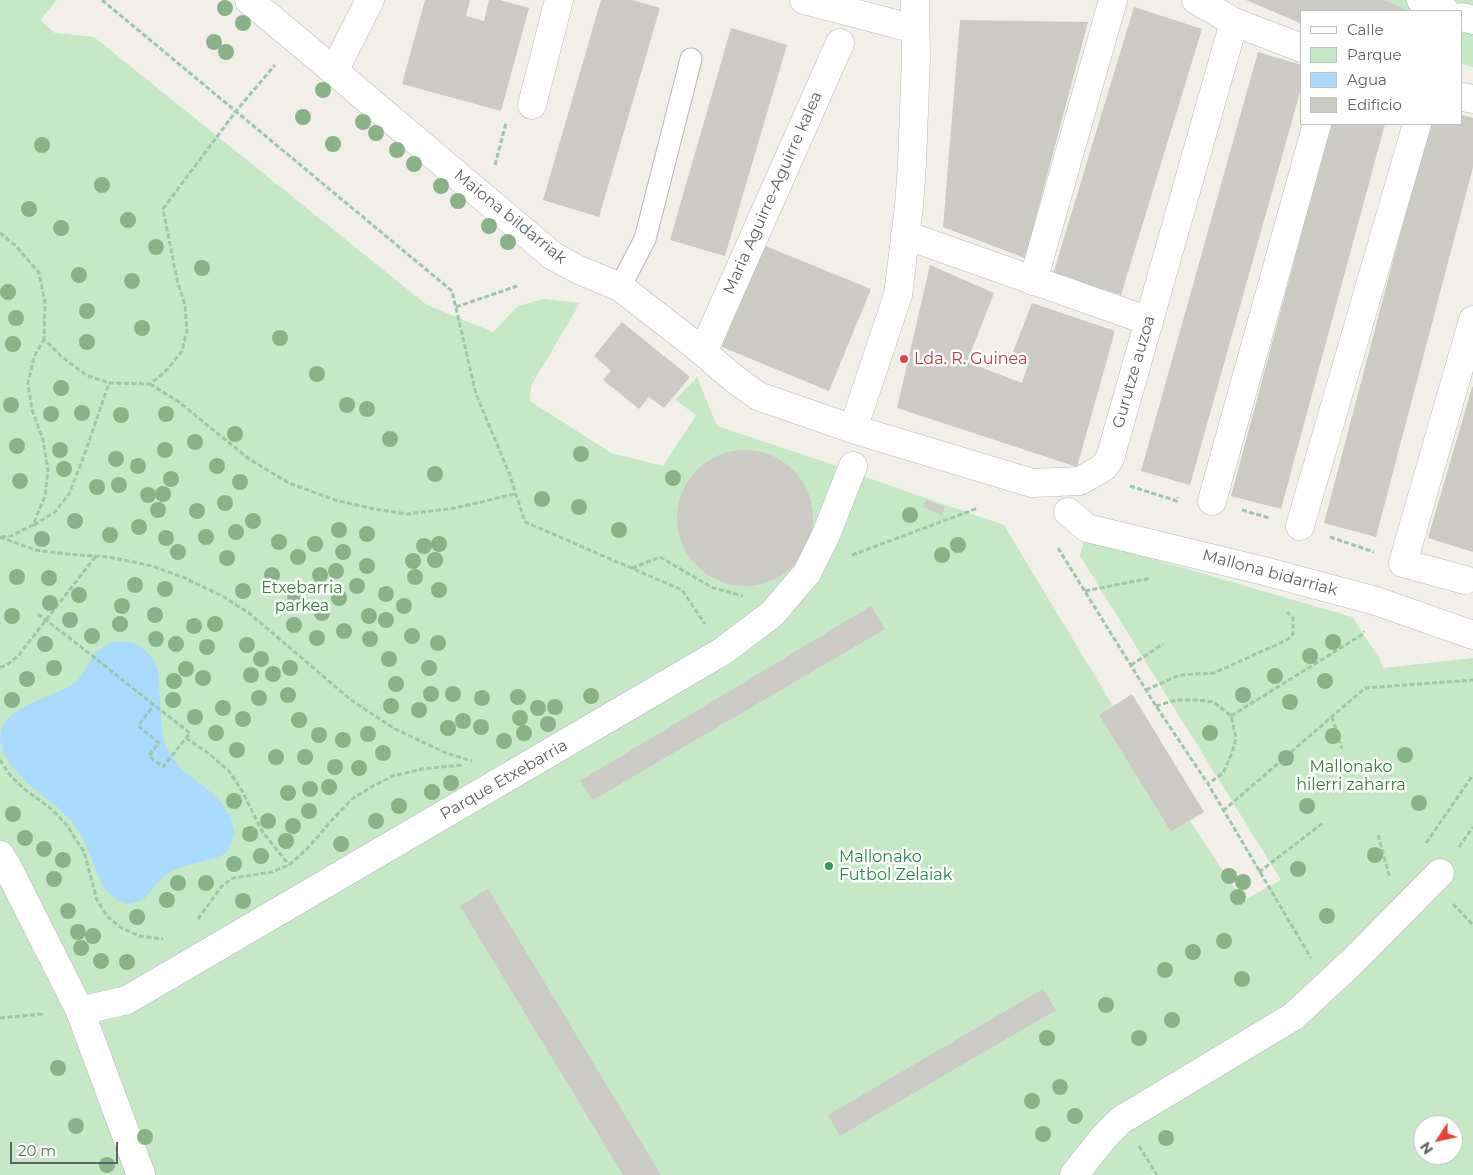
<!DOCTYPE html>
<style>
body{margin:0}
#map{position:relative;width:1473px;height:1175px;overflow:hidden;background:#f1efe8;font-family:Montserrat,sans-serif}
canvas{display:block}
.legend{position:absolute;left:1300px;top:10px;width:162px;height:115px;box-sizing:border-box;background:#fff;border:1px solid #bfc1c3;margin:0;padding:6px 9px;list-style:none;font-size:15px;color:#5f6368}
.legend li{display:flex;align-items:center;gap:10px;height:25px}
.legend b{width:25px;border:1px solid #bfc1c3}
.north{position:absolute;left:1413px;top:1115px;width:50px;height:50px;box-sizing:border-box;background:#fff;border:1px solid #bfc1c3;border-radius:50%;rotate:235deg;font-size:14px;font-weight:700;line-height:20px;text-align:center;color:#5f6368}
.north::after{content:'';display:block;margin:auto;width:18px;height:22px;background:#ea4335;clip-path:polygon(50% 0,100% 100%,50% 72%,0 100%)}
.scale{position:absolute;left:10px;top:1142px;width:108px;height:22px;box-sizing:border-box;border:2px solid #5f6368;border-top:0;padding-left:6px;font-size:15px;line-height:18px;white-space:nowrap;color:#5f6368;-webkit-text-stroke:4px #fff;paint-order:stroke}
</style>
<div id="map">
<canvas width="1473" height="1175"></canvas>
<ul class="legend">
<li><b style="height:6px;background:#fff"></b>Calle</li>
<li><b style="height:14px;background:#c5e8c5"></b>Parque</li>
<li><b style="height:14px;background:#aadaff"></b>Agua</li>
<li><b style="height:14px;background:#cccac5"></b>Edificio</li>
</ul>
<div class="north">N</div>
<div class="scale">20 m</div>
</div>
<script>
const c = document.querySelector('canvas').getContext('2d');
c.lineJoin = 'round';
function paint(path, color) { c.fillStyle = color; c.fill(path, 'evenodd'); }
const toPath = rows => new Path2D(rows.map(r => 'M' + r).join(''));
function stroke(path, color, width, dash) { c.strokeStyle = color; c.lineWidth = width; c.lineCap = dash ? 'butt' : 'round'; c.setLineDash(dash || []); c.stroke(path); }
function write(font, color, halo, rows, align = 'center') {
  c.font = font + ' Montserrat,sans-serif'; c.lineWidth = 5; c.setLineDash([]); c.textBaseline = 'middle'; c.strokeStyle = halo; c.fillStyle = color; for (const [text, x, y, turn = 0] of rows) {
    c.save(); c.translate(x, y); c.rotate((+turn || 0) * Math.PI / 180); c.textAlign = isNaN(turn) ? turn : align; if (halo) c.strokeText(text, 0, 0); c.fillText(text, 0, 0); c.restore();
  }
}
paint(toPath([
 [0,0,57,0,40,20,55,33,94,37,427,305,493,332,518,306,544,299,580,303,531,386,530,401,611,453,663,466,696,415,675,400,697,377,717,426,840,467,839,468,1004,525,1113,706,1099,715,1171,832,1190,821,1243,901,1281,880,1080,556,1084,541,1108,546,1352,617,1379,658,1383,668,1473,658,1473,1175,0,1175],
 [1423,1125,1453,1125,1453,1155,1423,1155],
 [1384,0,1473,0,1473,67,1462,64,1462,11,1410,11]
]), '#c5e8c5');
paint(toPath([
 [125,641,137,644,145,650,153,659,158,670,162,732,166,746,170,754,181,769,213,794,223,805,231,817,235,833,229,849,225,854,218,857,178,868,168,873,160,880,143,900,130,904,117,900,103,887,83,838,73,823,57,807,30,786,13,768,3,752,0,739,1,730,4,723,11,715,25,706,69,687,78,680,95,653,103,647,114,642]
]), '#aadaff');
paint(toPath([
 [425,0,470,0,466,16,484,21,489,0,500,0,529,8,501,111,402,84],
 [601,0,632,0,660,8,599,217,543,200],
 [1246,0,1384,0,1410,11,1302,11,1302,24],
 [1134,7,1202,29,1121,295,1053,274],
 [960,20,1088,22,1025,258,943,227],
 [731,28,787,45,725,256,670,240],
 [1258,52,1302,65,1302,85,1190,485,1141,471],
 [1462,115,1473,118,1473,167,1376,537,1324,523,1429,124,1462,124],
 [1331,124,1385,124,1281,509,1231,496],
 [763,245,871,289,829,391,722,347],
 [930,265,994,293,967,362,1022,383,1028,364,1011,357,1032,303,1115,331,1077,467,897,408],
 [622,322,690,377,664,408,649,397,639,409,603,380,611,371,594,356],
 [1472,387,1473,387,1473,552,1428,538],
 '677 518a68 68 0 1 1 136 0a68 68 0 1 1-136 0Z',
 [926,500,945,507,942,515,923,507],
 [871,606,885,629,593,800,580,781],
 [1132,694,1204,812,1171,832,1099,715],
 [488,889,661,1175,623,1175,460,906],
 [1043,989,1056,1010,840,1136,828,1115]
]), '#cccac5');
const service = toPath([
 [620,287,645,239,691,59]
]);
const pedestrian = toPath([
 [1421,0,1445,11],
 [1462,17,1473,20],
 [905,235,1149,321],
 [1033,281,1113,0],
 [707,343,840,43],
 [1068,512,1087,528,1264,571,1376,601,1473,635],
 [0,855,7,866,80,1011,141,1175],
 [80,1011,127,1000,723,651,772,614,807,573,825,537,853,466],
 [1074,1175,1104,1137,1121,1120,1294,1016,1354,960,1440,873]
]);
const minor = toPath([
 [249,0,334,71,553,256,579,270,620,287,696,346,732,377,758,396,853,429,1032,483,1080,481,1104,467,1110,458,1234,22],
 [804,0,915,29],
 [1196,0,1234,22,1302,48],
 [334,71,370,0],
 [1462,97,1473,99],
 [532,105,559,0],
 [853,429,898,295,909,206,912,164,916,58,915,0],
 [1212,501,1317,124],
 [1300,526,1417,124],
 [1465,580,1403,563,1473,320]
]);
stroke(service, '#b5b8bc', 23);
stroke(pedestrian, '#b5b8bc', 29);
stroke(minor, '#b5b8bc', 29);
stroke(toPath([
 [102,0,452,291,476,394,509,473,525,522,682,590,705,624],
 [495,165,506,123],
 [0,233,17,247,39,273,45,302,44,339,62,357,86,375,109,383,150,384,165,372,182,351,187,330,185,305,177,280,163,209,236,111,275,65],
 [456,307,517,286],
 [150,384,179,402,249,459,289,483,335,500,374,509,407,514,455,508,515,494],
 [1130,486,1177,501,1178,497],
 [1242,510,1269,518],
 [34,525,55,512,69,494,85,453,109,383],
 [0,537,35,550,67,554,109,557,152,566,185,578,224,597,249,613,351,700,395,729,446,753,472,761],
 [1,537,11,536,33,525,45,496,48,470,43,440,32,410,28,383,34,357,44,339],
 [1330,537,1374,552],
 [1058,548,1156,706,1208,784,1311,958],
 [852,555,978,508],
 [632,568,660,557,713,588,743,596],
 [1085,591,1151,578],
 [38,614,85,650,154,705,190,733,163,767,149,756,159,743,138,726,154,705],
 [1131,665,1163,644],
 [0,667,7,665,18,656,96,556],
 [1146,690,1180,675,1214,673,1278,644,1288,639,1293,634,1293,618,1287,612],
 [1156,706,1176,700,1195,700,1214,702,1231,716,1236,738,1232,753,1223,773,1208,784],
 [1231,716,1363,634,1364,631],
 [1332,717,1342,749],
 [186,738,208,753,229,771,242,791,262,831,289,865],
 [0,760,10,775,23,788,50,808,66,824,84,852,97,900,108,917,120,927,139,936,163,939],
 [1223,811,1365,688,1473,680],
 [1378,835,1390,878],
 [1426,843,1473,775],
 [1459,847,1473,827],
 [1259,872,1323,823],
 [1453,904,1473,925],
 [198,919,222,886,233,878,272,872,289,865,307,849,332,820,352,799,373,786,393,776,422,769,462,765],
 [0,1018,44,1014],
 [1139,1146,1157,1175]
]), '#9cc7a9', 3, [5, 2.5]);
stroke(service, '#fff', 21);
stroke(pedestrian, '#fff', 28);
stroke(minor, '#fff', 28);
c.fillStyle = '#89b387';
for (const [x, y] of [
 [225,8],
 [243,23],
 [214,42],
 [226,52],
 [323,90],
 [303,117],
 [363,122],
 [376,133],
 [333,144],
 [42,145],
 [397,150],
 [414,164],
 [102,185],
 [441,186],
 [458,201],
 [29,209],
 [128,220],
 [489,226],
 [61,228],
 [508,242],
 [156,247],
 [202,268],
 [79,275],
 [132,281],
 [8,292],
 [87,311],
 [16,318],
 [142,328],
 [280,338],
 [87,342],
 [13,344],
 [317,374],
 [61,388],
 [11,405],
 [347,405],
 [367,409],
 [82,413],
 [51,414],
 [166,414],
 [121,415],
 [235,434],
 [390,439],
 [195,442],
 [17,446],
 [60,450],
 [165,450],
 [581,454],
 [116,459],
 [138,466],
 [217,466],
 [64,469],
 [435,474],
 [673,478],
 [171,479],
 [20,481],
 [240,482],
 [119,485],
 [97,487],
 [163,494],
 [148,495],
 [542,499],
 [225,503],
 [579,507],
 [158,510],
 [197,511],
 [910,515],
 [75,521],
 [253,521],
 [139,527],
 [339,530],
 [619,530],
 [236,532],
 [367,534],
 [110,535],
 [206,537],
 [166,538],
 [42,539],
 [279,542],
 [315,544],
 [439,544],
 [958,545],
 [424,546],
 [178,552],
 [343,552],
 [942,555],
 [298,557],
 [227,558],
 [435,560],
 [413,561],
 [367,566],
 [336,571],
 [272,575],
 [320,575],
 [17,577],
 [415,577],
 [49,578],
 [135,585],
 [357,586],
 [165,589],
 [439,590],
 [243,591],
 [386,594],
 [79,595],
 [295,596],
 [339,598],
 [50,603],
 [122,606],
 [404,606],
 [322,613],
 [155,615],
 [12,616],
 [369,616],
 [70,620],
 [386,620],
 [120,624],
 [215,624],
 [294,625],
 [194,626],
 [344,631],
 [92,636],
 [412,636],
 [317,638],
 [156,639],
 [370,639],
 [1333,642],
 [438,643],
 [45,644],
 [176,644],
 [247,645],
 [207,647],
 [1310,656],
 [261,659],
 [389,659],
 [54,668],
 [290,668],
 [429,668],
 [186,669],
 [273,674],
 [251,675],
 [1275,676],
 [203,678],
 [27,679],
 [174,681],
 [1325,681],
 [396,684],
 [431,694],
 [453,694],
 [288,695],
 [1243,695],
 [591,696],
 [518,697],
 [259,698],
 [482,698],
 [12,700],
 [173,700],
 [1290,702],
 [391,706],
 [555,707],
 [223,708],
 [538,708],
 [419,710],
 [195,717],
 [520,718],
 [243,719],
 [299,720],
 [463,721],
 [548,724],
 [481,727],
 [448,728],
 [216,733],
 [524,733],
 [1210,733],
 [368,734],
 [319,735],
 [1333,736],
 [343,740],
 [504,741],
 [237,750],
 [383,753],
 [1405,755],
 [276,757],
 [305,757],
 [1286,758],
 [335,767],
 [359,768],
 [451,783],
 [329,787],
 [310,789],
 [432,792],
 [288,793],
 [234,801],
 [1419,803],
 [399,806],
 [1307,806],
 [309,811],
 [13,814],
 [268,821],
 [376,821],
 [293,826],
 [250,834],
 [25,838],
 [286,841],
 [341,844],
 [44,849],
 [1375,855],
 [261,856],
 [63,860],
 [234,864],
 [1298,869],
 [1229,876],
 [54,879],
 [1243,882],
 [178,883],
 [206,883],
 [1238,897],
 [167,900],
 [243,901],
 [68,911],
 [1327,916],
 [137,917],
 [78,932],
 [93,936],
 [1224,941],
 [81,948],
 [1193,952],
 [101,961],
 [127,962],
 [1165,970],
 [1242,979],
 [1106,1005],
 [1172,1020],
 [1047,1038],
 [1139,1038],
 [58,1068],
 [1060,1087],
 [1032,1101],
 [1075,1116],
 [76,1126],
 [1043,1134],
 [145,1137],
 [1166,1138],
 [107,1165]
]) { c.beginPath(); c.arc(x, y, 8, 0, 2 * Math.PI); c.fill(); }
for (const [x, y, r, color] of [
 [904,359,5,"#e0444e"],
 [829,866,5,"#2e9e5b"]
]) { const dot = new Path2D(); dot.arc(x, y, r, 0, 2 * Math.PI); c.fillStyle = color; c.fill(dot); stroke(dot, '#fff', 2); }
write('16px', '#5f6368', '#fff', [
 ["Maria Aguirre-Aguirre kalea",773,193,-66],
 ["Maiona bildarriak",510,217,39],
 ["Gurutze auzoa",1134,372,-74],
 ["Mallona bidarriak",1270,573,15],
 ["Parque Etxebarria",504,780,-30]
]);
write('16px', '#be3a42', '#fff', [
 ["Lda. R. Guinea",914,359]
], 'left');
write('16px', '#348238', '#fff', [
 ["Etxebarria",302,588],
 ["parkea",302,606],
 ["Mallonako",1351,767],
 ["hilerri zaharra",1351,785]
]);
write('16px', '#27864d', '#fff', [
 ["Mallonako",839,857],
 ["Futbol Zelaiak",839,875]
], 'left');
</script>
